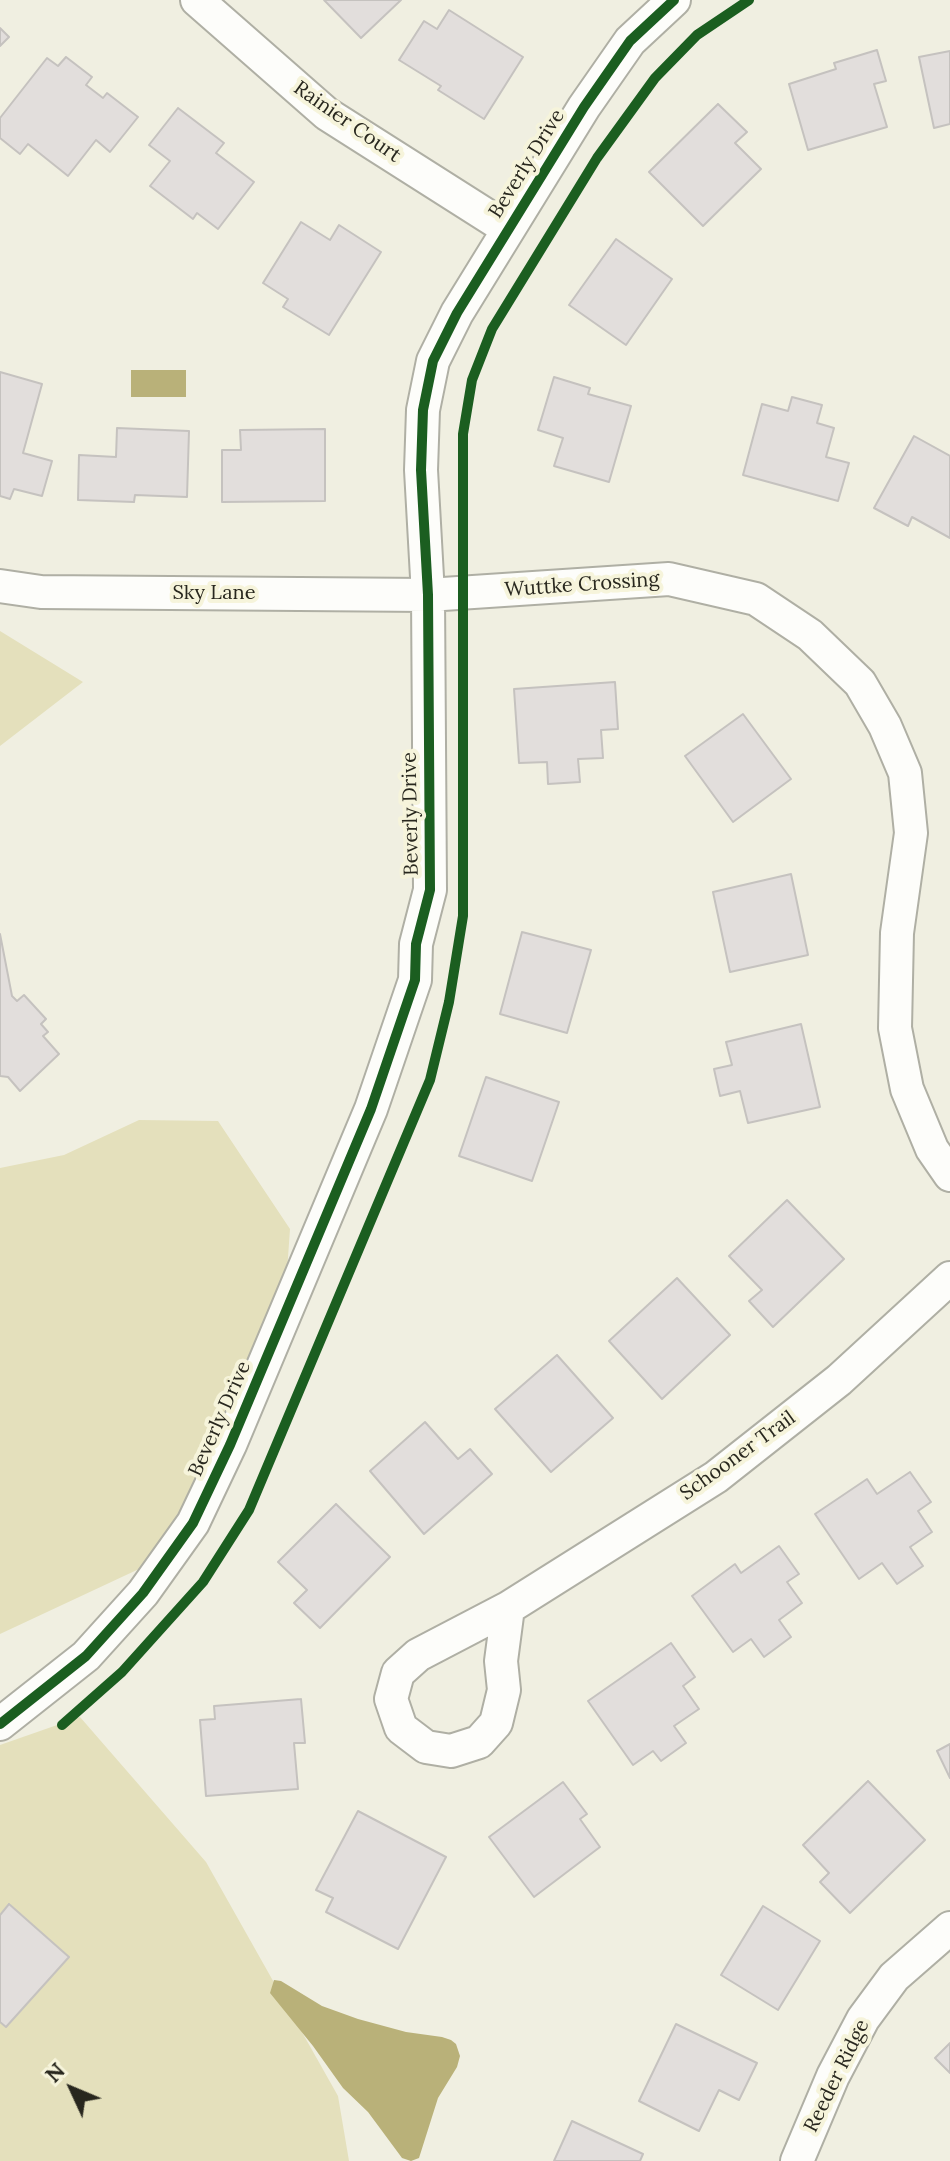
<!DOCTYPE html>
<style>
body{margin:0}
#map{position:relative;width:950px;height:2161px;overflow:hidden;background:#f0efe1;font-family:Lora,serif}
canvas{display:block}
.north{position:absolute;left:32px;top:2049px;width:80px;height:80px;-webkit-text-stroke:6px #f6f4db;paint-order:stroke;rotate:314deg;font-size:22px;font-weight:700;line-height:32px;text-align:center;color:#28271e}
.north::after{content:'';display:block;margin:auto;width:28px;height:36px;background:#28271e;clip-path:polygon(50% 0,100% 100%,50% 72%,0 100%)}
</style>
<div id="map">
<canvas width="950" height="2161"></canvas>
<div class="north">N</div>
</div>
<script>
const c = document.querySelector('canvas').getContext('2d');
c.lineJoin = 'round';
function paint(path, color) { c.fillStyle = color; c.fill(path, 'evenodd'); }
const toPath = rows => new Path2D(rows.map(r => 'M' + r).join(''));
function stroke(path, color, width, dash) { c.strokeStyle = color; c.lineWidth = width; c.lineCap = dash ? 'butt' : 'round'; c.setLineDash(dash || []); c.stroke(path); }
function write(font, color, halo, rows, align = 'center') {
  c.font = font + ' Lora,serif'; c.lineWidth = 8; c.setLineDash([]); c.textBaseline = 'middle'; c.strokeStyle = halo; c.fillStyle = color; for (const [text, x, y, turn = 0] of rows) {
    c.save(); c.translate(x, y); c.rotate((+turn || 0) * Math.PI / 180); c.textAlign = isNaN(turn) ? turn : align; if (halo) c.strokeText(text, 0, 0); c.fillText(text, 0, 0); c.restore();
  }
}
paint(toPath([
 [0,631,83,682,0,746],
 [139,1120,218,1121,290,1229,283,1328,221,1460,139,1569,0,1634,0,1168,64,1155],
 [80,1717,206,1862,338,2096,349,2161,0,2161,0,1745]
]), '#e4e0bc');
paint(toPath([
 [131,370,186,370,186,397,131,397],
 [274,1980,281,1981,322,2006,358,2019,406,2032,442,2037,451,2040,456,2044,460,2056,457,2067,438,2098,419,2158,411,2161,402,2158,368,2112,343,2088,313,2046,270,1993]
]), '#b9b179');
const building = toPath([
 [324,0,401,0,361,38,324,0],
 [449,10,523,57,484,119,438,90,441,86,399,60,424,21,437,29,449,10],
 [0,28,9,37,0,46,0,28],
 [877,50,886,81,874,84,887,127,808,150,789,84,836,69,834,63,877,50],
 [950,51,950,124,934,128,919,57,950,51],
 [66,57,92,77,86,85,103,98,107,93,138,117,110,152,96,140,68,176,28,144,20,154,0,138,0,118,47,58,58,66,66,57],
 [718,104,747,132,735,143,761,169,703,226,649,172,718,104],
 [178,108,224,143,216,153,254,182,218,229,197,213,193,219,150,186,170,161,149,145,178,108],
 [301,222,330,240,339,225,381,252,329,335,283,307,288,299,263,283,301,222],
 [616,239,672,279,626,345,569,305,616,239],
 [0,372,42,384,23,453,52,461,42,496,14,489,10,499,0,496,0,372],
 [554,377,590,388,588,394,631,406,609,482,554,466,563,438,538,430,554,377],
 [792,397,822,405,817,423,834,428,826,457,849,463,838,501,743,475,762,404,788,411,792,397],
 [117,428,189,431,187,497,135,495,134,502,78,500,79,455,116,457,117,428],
 [325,429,325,501,222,502,222,450,241,450,240,430,325,429],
 [914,436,950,456,950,538,912,517,908,526,874,508,914,436],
 [615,682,618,729,601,730,603,758,578,759,580,782,548,784,547,762,519,763,514,689,615,682],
 [743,714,791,779,733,822,685,756,743,714],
 [791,874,808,955,730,972,713,892,791,874],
 [522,932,591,950,567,1033,500,1014,522,932],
 [0,934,12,996,17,1001,24,995,46,1019,41,1024,48,1032,43,1036,59,1054,20,1091,8,1077,0,1076,0,934],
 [801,1024,820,1107,748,1123,740,1091,720,1096,714,1069,732,1065,726,1042,801,1024],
 [486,1077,559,1102,532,1181,459,1156,486,1077],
 [787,1200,844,1259,773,1327,749,1301,762,1290,729,1256,787,1200],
 [677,1278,730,1335,662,1399,609,1341,677,1278],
 [557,1355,613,1418,551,1472,495,1409,557,1355],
 [425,1422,458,1459,470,1449,492,1474,424,1534,370,1471,425,1422],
 [910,1472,931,1502,918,1511,932,1532,910,1547,923,1566,897,1584,882,1563,859,1579,815,1514,867,1479,877,1494,910,1472],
 [336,1504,390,1557,320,1628,294,1603,307,1590,278,1562,336,1504],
 [779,1546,799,1574,787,1582,802,1603,779,1620,791,1637,764,1657,751,1639,733,1652,692,1596,735,1564,741,1573,779,1546],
 [671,1643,695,1677,683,1686,699,1709,674,1726,686,1743,661,1761,653,1751,633,1765,588,1701,671,1643],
 [301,1699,305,1743,294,1743,298,1789,206,1796,200,1720,215,1719,214,1706,301,1699],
 [950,1744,950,1778,937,1751,950,1744],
 [868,1781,925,1840,850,1913,820,1882,829,1873,803,1845,868,1781],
 [563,1782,587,1814,580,1819,600,1847,534,1897,489,1837,563,1782],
 [358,1811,446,1857,398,1949,326,1912,333,1898,316,1890,358,1811],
 [9,1904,69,1957,6,2027,0,2022,0,1915,9,1904],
 [763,1906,820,1941,778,2010,721,1975,763,1906],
 [676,2024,757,2063,739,2100,719,2090,699,2131,639,2101,676,2024],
 [950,2043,950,2073,935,2058,950,2043],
 [572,2121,643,2154,640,2161,554,2161,572,2121]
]);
paint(building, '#e2dedc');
stroke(building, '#c5c2bf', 2);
const street = toPath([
 [197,0,327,114,508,229],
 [0,586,41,592,428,595,669,579,756,599,810,635,860,683,885,726,905,773,911,833,897,933,895,1028,907,1089,932,1149,950,1175],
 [508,1608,501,1661,504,1690,496,1723,479,1742,451,1751,426,1747,401,1728,391,1699,398,1673,418,1655,508,1608,716,1477,839,1380,950,1278],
 [0,1724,86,1656,143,1593,193,1523,230,1445,371,1109,415,980,416,944,430,890,428,595,421,470,423,410,433,361,457,313,584,107,630,41,674,0],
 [797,2161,833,2076,863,2019,894,1977,950,1928]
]);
stroke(street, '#afafa4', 36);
stroke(street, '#fdfdfa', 32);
stroke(toPath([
 [0,1724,86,1656,143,1593,193,1523,230,1445,371,1109,415,980,416,944,430,890,428,595,421,470,423,410,433,361,457,313,584,107,630,41,674,0],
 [62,1725,122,1672,203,1582,249,1510,430,1080,449,1002,463,916,463,434,472,380,492,329,597,158,655,78,697,35,749,0]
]), '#1b5e20', 10);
write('20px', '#28271e', '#f6f4db', [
 ["Rainier Court",347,122,35],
 ["Beverly Drive",527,164,-58],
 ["Wuttke Crossing",582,585,-4],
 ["Sky Lane",214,593],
 ["Beverly Drive",411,814,-91],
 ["Beverly Drive",220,1419,-66],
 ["Schooner Trail",738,1456,-36],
 ["Reeder Ridge",837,2076,-64]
]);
</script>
